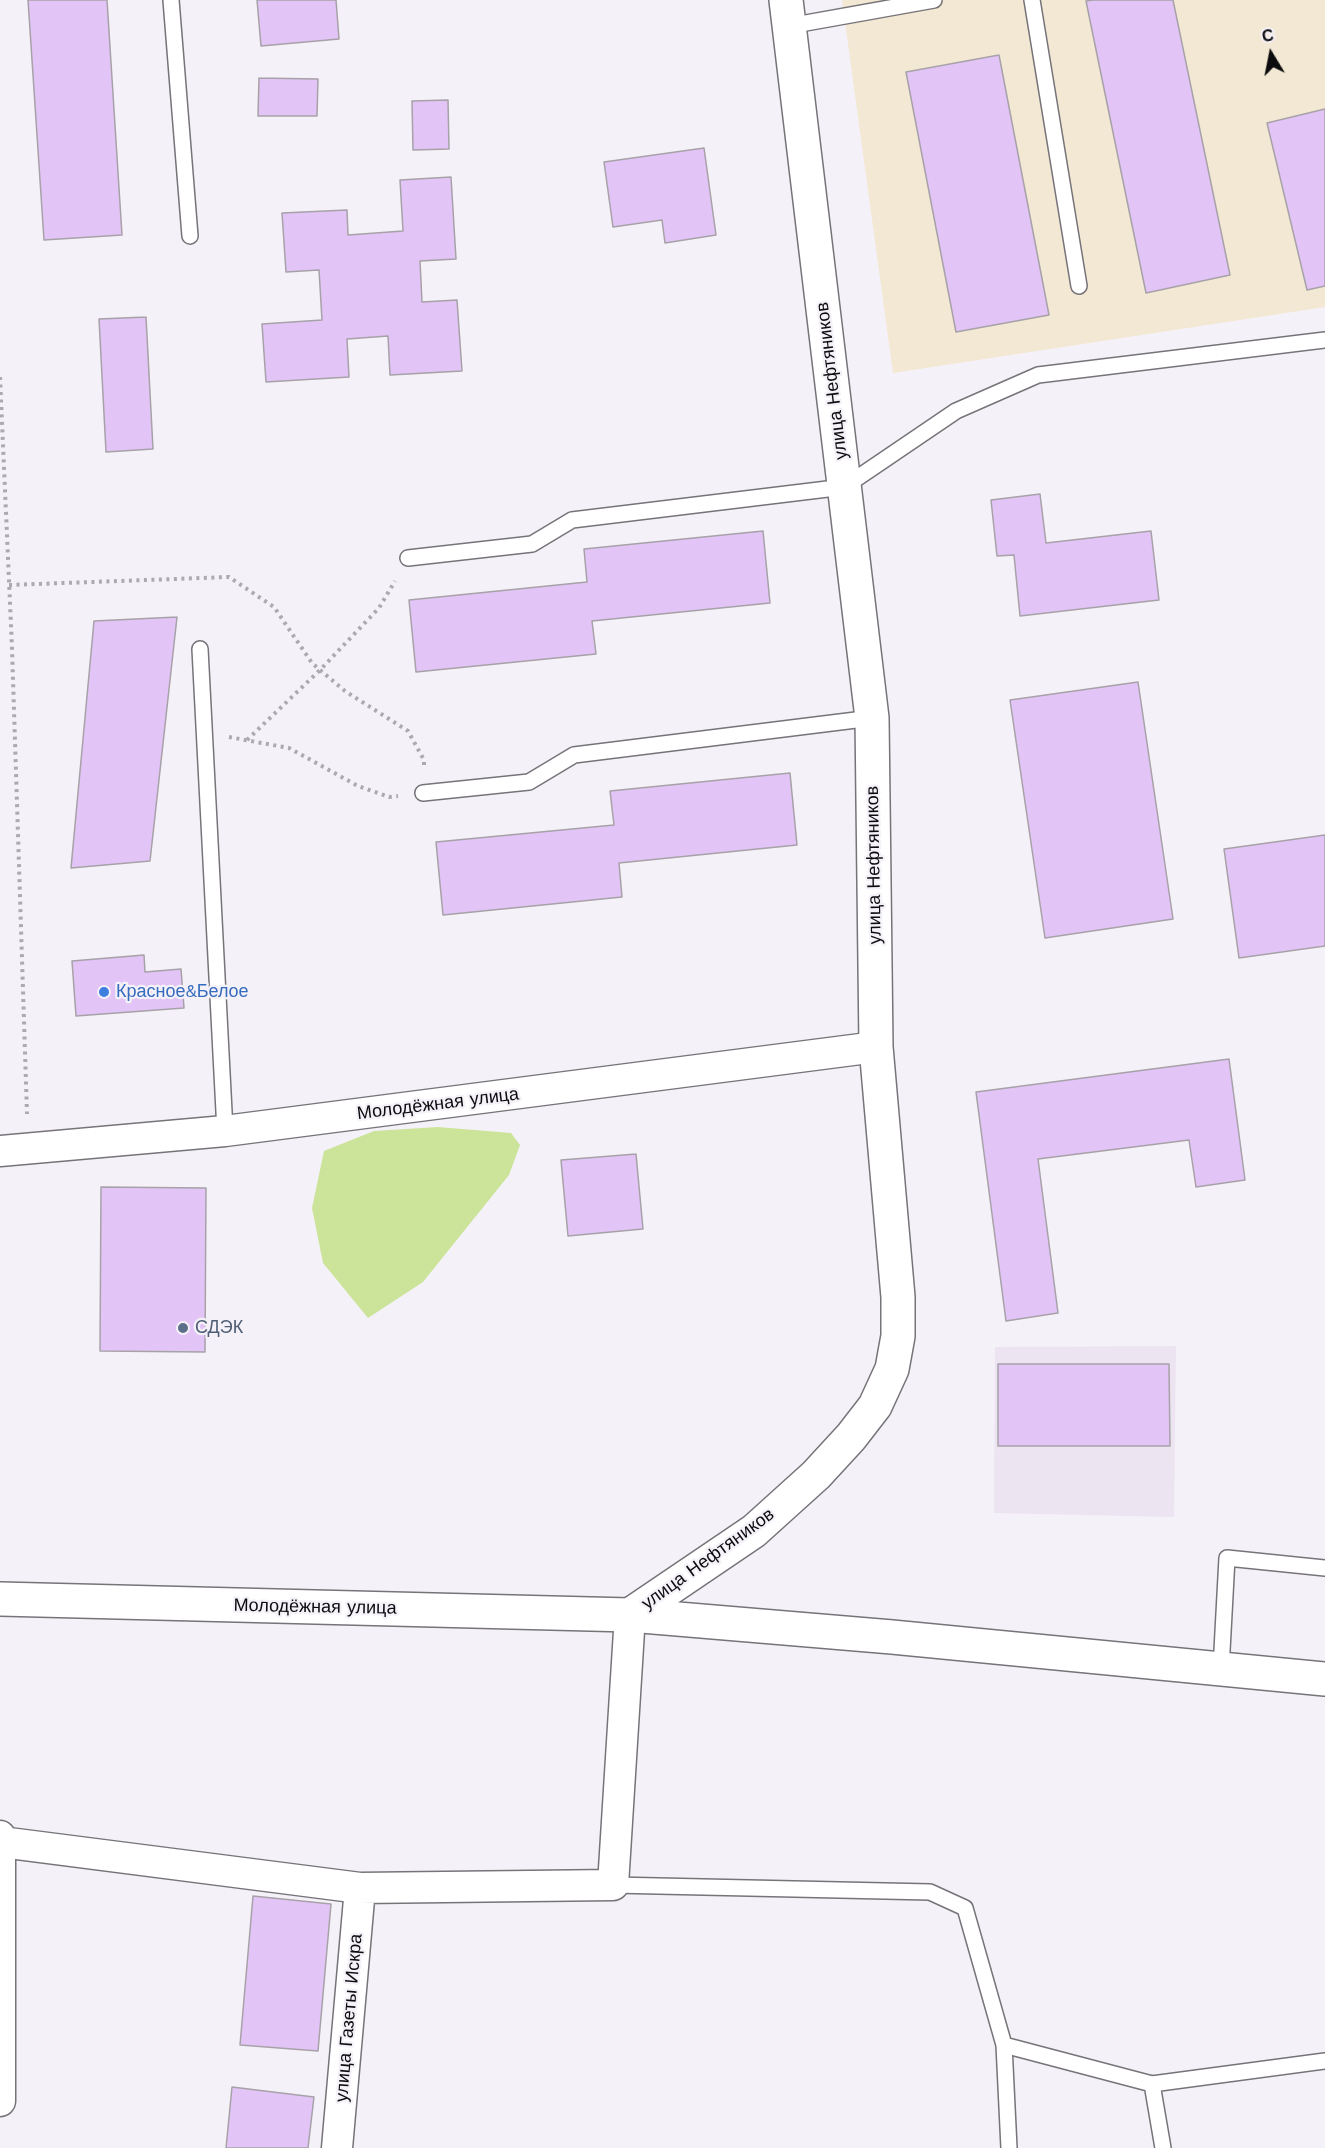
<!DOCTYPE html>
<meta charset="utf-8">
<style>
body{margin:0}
#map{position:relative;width:1325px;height:2148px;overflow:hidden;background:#f5f1f8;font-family:"Work Sans",sans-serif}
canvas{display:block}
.north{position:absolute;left:1241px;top:24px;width:60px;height:60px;-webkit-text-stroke:4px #f5f1f8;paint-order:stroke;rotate:350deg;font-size:16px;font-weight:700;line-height:24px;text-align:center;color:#0c0b0d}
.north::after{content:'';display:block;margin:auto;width:21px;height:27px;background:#0c0b0d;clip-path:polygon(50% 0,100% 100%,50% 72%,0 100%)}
</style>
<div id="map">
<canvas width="1325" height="2148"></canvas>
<div class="north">С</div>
</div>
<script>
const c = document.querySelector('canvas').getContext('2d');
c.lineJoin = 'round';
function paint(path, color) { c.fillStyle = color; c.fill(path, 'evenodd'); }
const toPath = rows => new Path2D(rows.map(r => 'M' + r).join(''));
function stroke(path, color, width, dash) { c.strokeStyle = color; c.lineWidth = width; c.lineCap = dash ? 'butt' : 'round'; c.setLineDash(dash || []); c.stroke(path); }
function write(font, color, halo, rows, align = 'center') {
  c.font = font + ' "Work Sans",sans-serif'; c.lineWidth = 4.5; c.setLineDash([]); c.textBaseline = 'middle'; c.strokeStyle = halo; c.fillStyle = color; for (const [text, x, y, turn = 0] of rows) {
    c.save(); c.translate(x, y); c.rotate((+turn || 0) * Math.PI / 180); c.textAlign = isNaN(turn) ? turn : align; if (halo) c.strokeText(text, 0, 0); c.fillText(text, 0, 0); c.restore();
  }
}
paint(toPath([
 [1176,1346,1174,1517,994,1513,995,1347]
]), '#ece4f1');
paint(toPath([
 [842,0,1325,0,1325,307,893,373]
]), '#f3e8d3');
paint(toPath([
 [438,1127,511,1133,520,1145,509,1175,423,1282,368,1318,323,1263,312,1208,324,1151,374,1131]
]), '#cbe49a');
const building = toPath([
 [28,0,107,0,122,235,44,240,28,0],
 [257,0,336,0,339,39,261,46,257,0],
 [1093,0,1173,0,1230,275,1146,293,1086,1,1093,0],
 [999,55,1049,315,956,332,906,72,999,55],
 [259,78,318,79,317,116,258,116,259,78],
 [448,100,449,149,413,150,412,101,448,100],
 [1325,109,1325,286,1307,290,1267,123,1325,109],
 [704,148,716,235,665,243,662,220,613,227,604,162,704,148],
 [451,177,456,259,420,261,422,302,457,300,462,371,390,375,388,336,347,339,349,377,266,382,262,324,322,320,319,270,286,272,282,213,347,210,348,235,403,231,400,180,451,177],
 [146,317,153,449,106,452,99,319,146,317],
 [1040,494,1046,543,1151,531,1159,600,1020,616,1014,555,997,556,991,500,1040,494],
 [763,531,770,603,592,621,596,654,416,672,409,600,587,582,584,549,763,531],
 [177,617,150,861,71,868,94,621,177,617],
 [1138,682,1173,919,1045,938,1010,700,1138,682],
 [790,773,797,845,619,863,622,897,443,915,436,842,614,825,610,791,790,773],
 [1325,835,1325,946,1239,958,1224,849,1325,835],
 [144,955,145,972,181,969,184,1008,76,1016,72,961,144,955],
 [1229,1059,1245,1180,1196,1187,1189,1140,1038,1159,1058,1313,1006,1321,976,1092,1229,1059],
 [636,1154,643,1229,568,1236,561,1160,636,1154],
 [101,1187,206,1188,205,1352,100,1351,101,1187],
 [998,1364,1169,1364,1170,1446,998,1446,998,1364],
 [253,1896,331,1904,318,2051,240,2045,253,1896],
 [232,2087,314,2097,308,2148,226,2148,232,2087]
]);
paint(building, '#e3c4f6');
stroke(building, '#a6a2a8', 1.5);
const service = toPath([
 [171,0,190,236],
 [1032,0,1079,286],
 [789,26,934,0],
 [408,558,532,544,572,520,844,487,956,411,1038,375,1325,340],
 [200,649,225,1131],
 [423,793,529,782,574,755,872,718],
 [1221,1669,1227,1558,1325,1568],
 [613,1885,930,1892,965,1908,1004,2045,1152,2084,1325,2061],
 [1004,2045,1009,2148],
 [1152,2084,1163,2148]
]);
const minor = toPath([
 [0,1151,225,1131,876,1047],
 [0,1836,0,2101],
 [1,1842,360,1888,613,1885,630,1615],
 [337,2148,360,1888]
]);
const tertiary = toPath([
 [0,1599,630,1615,892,1637,1325,1679],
 [630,1615,754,1531,816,1475,851,1437,875,1406,892,1369,898,1336,898,1297,876,1047,872,718,786,0]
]);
stroke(service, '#767379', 18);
stroke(minor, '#767379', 33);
stroke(tertiary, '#767379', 36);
stroke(toPath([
 [0,377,12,648,27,1114],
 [9,585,229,577,274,607,312,663,320,670,345,691,408,731,424,760,424,765],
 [229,737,289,748,358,786,389,797,398,796],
 [247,740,320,670,379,608,395,581]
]), '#aca9af', 4, [3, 4.5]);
stroke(service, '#fff', 15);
stroke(minor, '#fff', 30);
stroke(tertiary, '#fff', 33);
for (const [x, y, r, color] of [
 [104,992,6,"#3f7fe0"],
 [183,1328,6,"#5c6f8a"]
]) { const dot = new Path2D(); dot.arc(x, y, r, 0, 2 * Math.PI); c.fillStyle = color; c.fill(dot); stroke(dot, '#f5f1f8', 2); }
write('18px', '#0c0b0d', '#f5f1f8', [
 ["улица Нефтяников",832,381,-97],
 ["улица Нефтяников",874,865,-91],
 ["Молодёжная улица",438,1104,-7],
 ["улица Нефтяников",708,1559,-36],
 ["Молодёжная улица",315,1607,1],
 ["улица Газеты Искра",349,2018,-85]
]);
write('18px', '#366cbe', '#f5f1f8', [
 ["Красное&Белое",116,992]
], 'left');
write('18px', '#4e5e75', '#f5f1f8', [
 ["СДЭК",195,1328]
], 'left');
</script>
